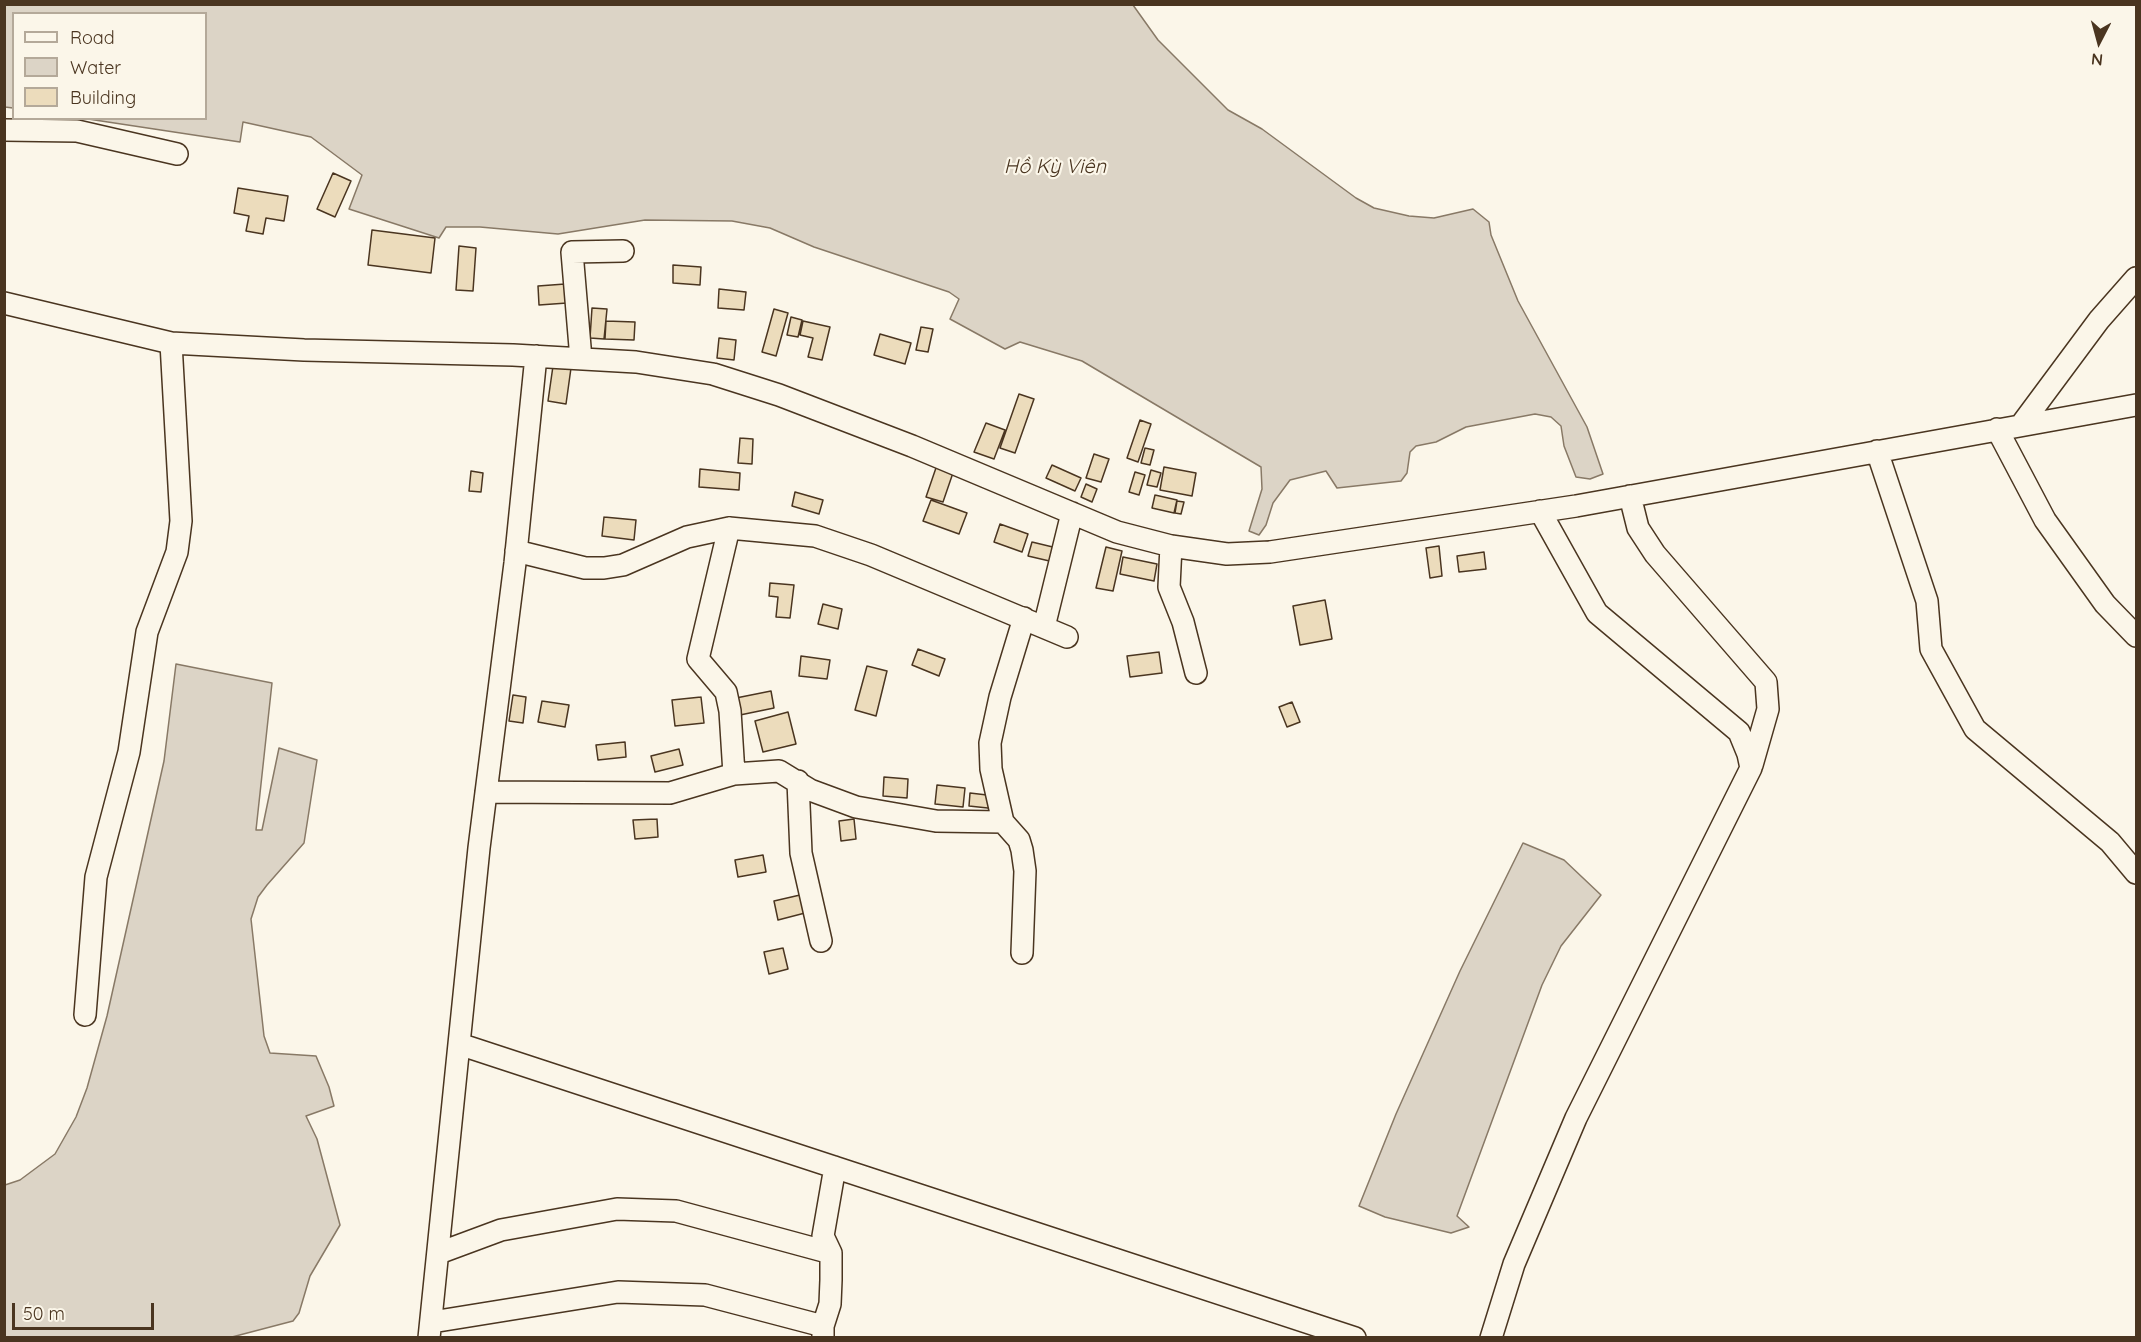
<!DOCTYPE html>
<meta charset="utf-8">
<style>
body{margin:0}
#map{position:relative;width:2141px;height:1342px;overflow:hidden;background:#fbf6e9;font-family:Quicksand,sans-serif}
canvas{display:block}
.frame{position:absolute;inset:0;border:6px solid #4a3520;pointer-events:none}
.legend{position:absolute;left:12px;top:12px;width:195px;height:108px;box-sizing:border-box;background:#fbf6e9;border:2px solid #b4a999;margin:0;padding:8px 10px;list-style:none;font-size:18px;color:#4a3520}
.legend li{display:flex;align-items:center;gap:12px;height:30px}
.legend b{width:30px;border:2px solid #b4a999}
.north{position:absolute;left:2069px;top:12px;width:60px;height:60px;-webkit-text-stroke:4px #fbf6e9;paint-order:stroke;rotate:186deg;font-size:16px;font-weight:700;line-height:24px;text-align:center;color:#4a3520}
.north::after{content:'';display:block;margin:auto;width:21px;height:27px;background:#4a3520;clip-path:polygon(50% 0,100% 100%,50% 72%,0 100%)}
.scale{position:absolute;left:12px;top:1303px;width:142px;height:27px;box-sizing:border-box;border:3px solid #4a3520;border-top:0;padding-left:8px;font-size:18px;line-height:21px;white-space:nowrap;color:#4a3520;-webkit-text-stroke:4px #fbf6e9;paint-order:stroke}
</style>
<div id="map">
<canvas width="2141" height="1342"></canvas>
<div class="frame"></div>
<ul class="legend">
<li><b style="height:8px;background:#fbf6e9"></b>Road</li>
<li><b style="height:16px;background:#dcd4c6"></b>Water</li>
<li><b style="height:16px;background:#ecdcbc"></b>Building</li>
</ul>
<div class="north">N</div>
<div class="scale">50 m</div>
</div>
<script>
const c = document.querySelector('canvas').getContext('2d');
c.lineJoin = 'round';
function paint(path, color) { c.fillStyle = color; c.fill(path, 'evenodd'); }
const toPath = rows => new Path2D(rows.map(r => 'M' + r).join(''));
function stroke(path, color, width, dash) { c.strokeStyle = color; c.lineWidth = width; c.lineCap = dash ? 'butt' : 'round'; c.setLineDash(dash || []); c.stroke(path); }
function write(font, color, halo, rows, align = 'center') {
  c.font = font + ' Quicksand,sans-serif'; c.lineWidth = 4.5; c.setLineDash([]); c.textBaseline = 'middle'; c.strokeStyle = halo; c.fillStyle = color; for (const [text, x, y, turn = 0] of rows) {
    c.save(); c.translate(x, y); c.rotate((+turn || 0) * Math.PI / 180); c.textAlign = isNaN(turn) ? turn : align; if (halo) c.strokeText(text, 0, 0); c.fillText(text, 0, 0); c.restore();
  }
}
const water = toPath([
 [5,4,1133,5,1158,40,1228,110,1262,129,1356,198,1374,208,1409,216,1434,218,1473,209,1489,222,1491,235,1518,301,1587,427,1603,474,1590,479,1576,477,1564,446,1561,426,1551,417,1535,414,1466,427,1436,442,1416,446,1410,452,1407,473,1401,481,1337,488,1326,471,1290,480,1273,503,1266,525,1259,535,1249,531,1262,489,1261,467,1082,361,1020,342,1005,349,950,319,959,299,949,292,814,247,770,228,732,221,645,220,558,234,480,227,446,227,439,238,349,209,362,175,311,137,243,122,240,142,88,119,206,118,206,14,14,14,13,108,5,107,5,4],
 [176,664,272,683,256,830,262,830,279,748,317,760,304,843,267,885,258,897,251,919,264,1036,270,1053,316,1056,329,1087,334,1106,306,1116,317,1139,340,1225,310,1276,299,1313,293,1321,232,1337,5,1337,5,1185,20,1180,55,1154,76,1117,87,1088,107,1016,164,761,176,664],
 [1523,843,1564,860,1601,895,1561,946,1542,985,1457,1216,1469,1227,1451,1233,1385,1217,1359,1206,1396,1114,1460,971,1523,843]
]);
paint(water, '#dcd4c6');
stroke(water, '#887966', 1.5);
const building = toPath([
 [333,173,351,181,335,217,317,209,333,173],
 [238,188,288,196,284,221,266,218,263,234,246,231,249,216,234,213,238,188],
 [372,230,435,238,431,273,368,265,372,230],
 [459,246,476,248,473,291,456,290,459,246],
 [673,265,701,267,700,285,673,283,673,265],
 [565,284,567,303,539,305,538,286,565,284],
 [719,289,746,292,744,310,718,308,719,289],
 [592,308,607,309,604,339,590,338,592,308],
 [774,309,788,313,776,356,762,352,774,309],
 [791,317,802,320,798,337,787,335,791,317],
 [606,321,635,322,634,340,605,339,606,321],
 [803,321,830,327,822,360,808,357,813,338,800,335,803,321],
 [921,327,933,329,928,352,916,350,921,327],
 [880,334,911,343,905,364,874,355,880,334],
 [719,338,736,340,734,360,717,358,719,338],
 [553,366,571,368,566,404,548,401,553,366],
 [1019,394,1034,399,1015,453,1000,448,1019,394],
 [1140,420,1151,424,1138,462,1127,458,1140,420],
 [986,423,1005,430,994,459,974,452,986,423],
 [740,438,753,439,752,464,738,463,740,438],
 [1145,448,1154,450,1150,465,1141,463,1145,448],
 [1094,454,1109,459,1101,482,1086,478,1094,454],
 [938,462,955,467,943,502,926,497,938,462],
 [1052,465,1081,478,1075,491,1046,478,1052,465],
 [1164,467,1196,473,1192,496,1160,490,1164,467],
 [700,469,740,473,739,490,699,487,700,469],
 [1151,470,1161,473,1157,487,1147,485,1151,470],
 [471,471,483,473,481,492,469,491,471,471],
 [1135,472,1145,475,1139,495,1129,492,1135,472],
 [1086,484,1097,489,1092,502,1081,497,1086,484],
 [795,492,823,500,819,514,792,506,795,492],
 [1155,495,1177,500,1174,513,1152,508,1155,495],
 [931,500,967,513,959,534,923,521,931,500],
 [1177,501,1184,502,1181,514,1175,513,1177,501],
 [604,517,636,520,634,540,602,536,604,517],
 [1000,524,1028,534,1022,552,994,542,1000,524],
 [1032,542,1061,549,1058,563,1028,556,1032,542],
 [1439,546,1442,576,1430,578,1426,548,1439,546],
 [1106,547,1122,551,1113,591,1096,588,1106,547],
 [1484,552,1486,569,1459,572,1457,556,1484,552],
 [1123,557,1157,564,1154,581,1120,574,1123,557],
 [770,583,794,585,790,618,776,617,778,597,769,596,770,583],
 [1325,600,1332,639,1300,645,1293,606,1325,600],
 [823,604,842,609,838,629,818,624,823,604],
 [918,649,945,659,939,676,912,665,918,649],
 [1159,652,1162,673,1130,677,1127,656,1159,652],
 [801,656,830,660,827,679,799,676,801,656],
 [867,666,887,671,876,716,855,710,867,666],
 [771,691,774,708,740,715,736,698,771,691],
 [513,695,526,697,523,723,509,721,513,695],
 [701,697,704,723,675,726,672,700,701,697],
 [542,701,569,705,565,727,538,722,542,701],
 [1292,702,1300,722,1287,727,1279,707,1292,702],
 [788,712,796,744,763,752,755,721,788,712],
 [625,742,626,757,598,760,596,745,625,742],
 [679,749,683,765,655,772,651,756,679,749],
 [884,777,908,779,907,798,883,796,884,777],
 [937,785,965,788,963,807,935,804,937,785],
 [970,793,987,795,997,809,969,806,970,793],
 [657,819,658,837,635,839,633,820,657,819],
 [854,819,856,839,841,841,839,821,854,819],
 [763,855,766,872,738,877,735,860,763,855],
 [800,895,805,913,778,920,774,901,800,895],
 [783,948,788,969,769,974,764,952,783,948]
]);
paint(building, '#ecdcbc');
stroke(building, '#4a3520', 1.5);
const minor = toPath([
 [4,130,77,131,177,154],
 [4,303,171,343,304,350,513,355,636,362,713,374,779,395,912,446,1117,532,1171,546,1227,554,1270,552,1576,506,2136,405],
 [581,359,572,252,623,251],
 [2021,425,2099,320,2136,278],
 [1997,429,2045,520,2105,604,2136,636],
 [1877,451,1927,601,1931,649,1975,729,2110,842,2136,873],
 [1630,496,1638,528,1655,554,1766,682,1768,709,1752,765],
 [729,528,698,659,726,692,730,711,734,774],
 [1171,546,1169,587,1183,622,1196,673],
 [516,551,585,568,604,568,623,565,687,537,729,528,815,536,871,555,1067,637],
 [1044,627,1072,513],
 [798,781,801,853,821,941],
 [486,792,670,793,734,774,779,771,810,790,856,807,936,821,1003,822],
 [1022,953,1025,871,1022,850,1019,840,1003,822,991,769,990,743,1000,697,1024,618],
 [85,1015,96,877,129,752,147,632,177,552,181,521,171,343],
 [459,1044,1355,1338],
 [439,1253,501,1230,617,1209,676,1211,831,1253],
 [432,1322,618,1292,705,1295,823,1326],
 [429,1338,479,848,515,563,536,356],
 [823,1338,823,1326,830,1304,831,1280,831,1253,823,1236,835,1167],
 [1491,1338,1514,1264,1576,1118,1751,768,1748,754,1739,732,1597,613,1540,511]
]);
stroke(minor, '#4a3520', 24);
stroke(minor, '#fbf6e9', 21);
write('italic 20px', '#4a3520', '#fbf6e9', [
 ["Hồ Kỳ Viên",1055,167]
]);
</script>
